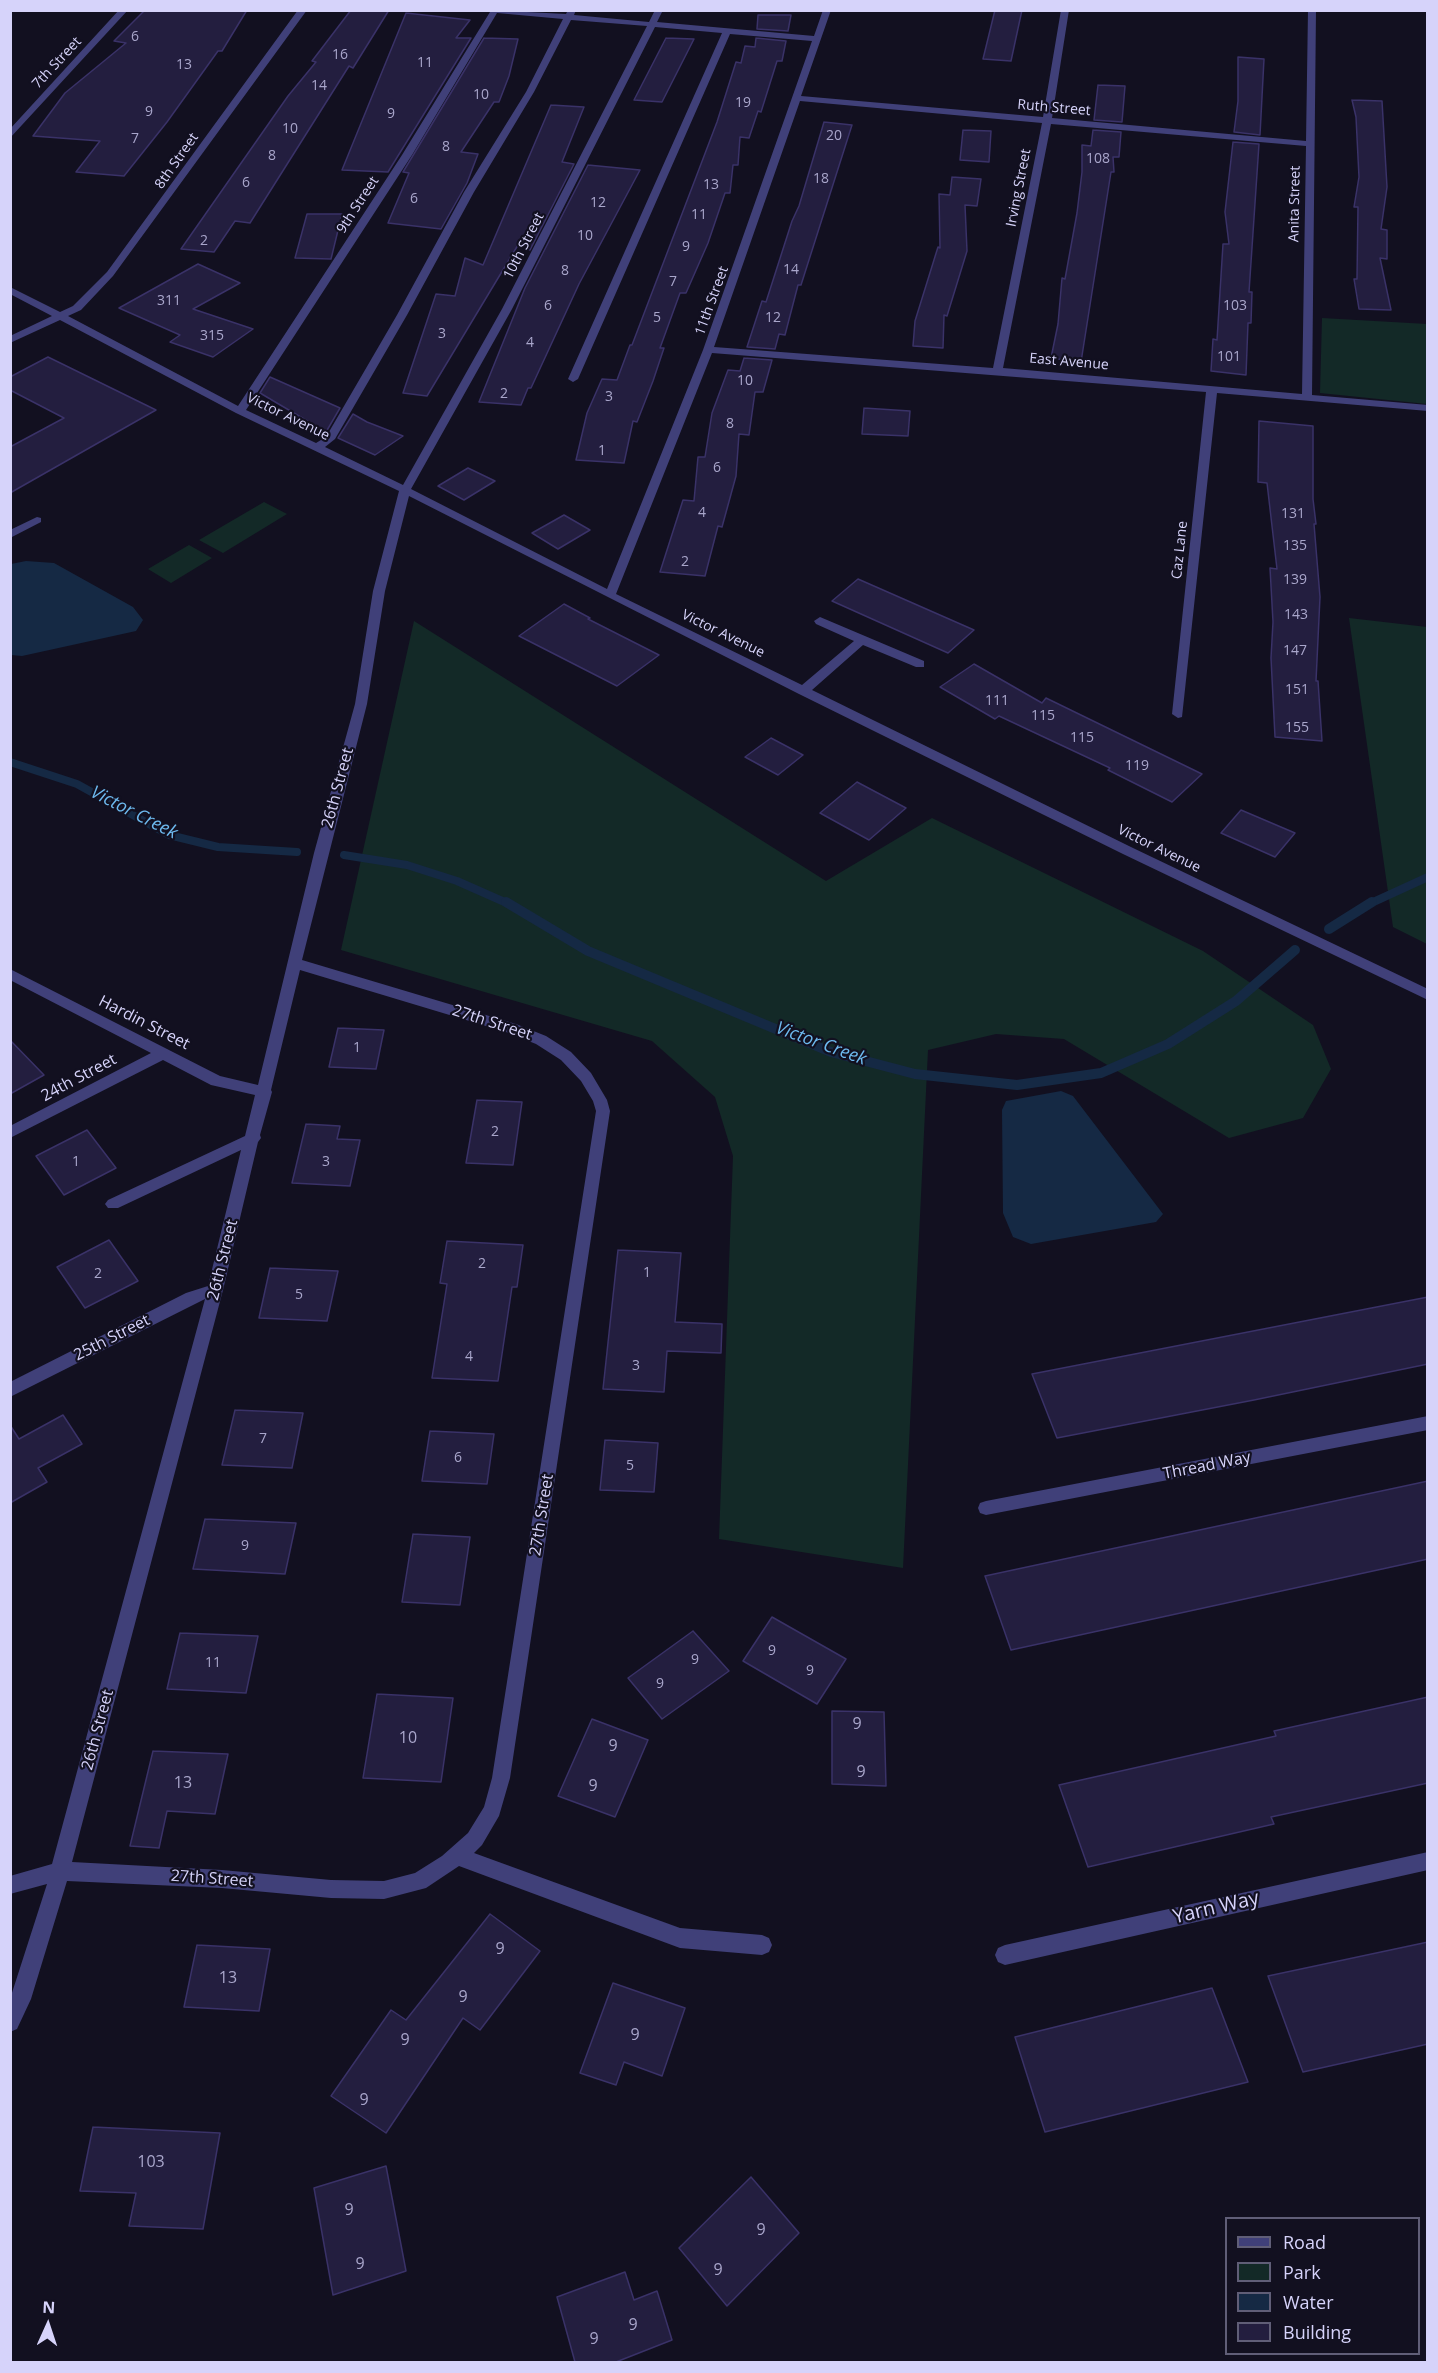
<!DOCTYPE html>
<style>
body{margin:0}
#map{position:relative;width:1438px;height:2373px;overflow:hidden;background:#121020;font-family:"Open Sans",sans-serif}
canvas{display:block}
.frame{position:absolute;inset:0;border:12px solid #d6d3fa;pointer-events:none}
.legend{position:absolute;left:1225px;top:2217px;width:195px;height:138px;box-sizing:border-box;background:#121020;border:2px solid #605e77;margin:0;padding:8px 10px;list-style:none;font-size:18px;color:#d6d3fa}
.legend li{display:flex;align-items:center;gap:12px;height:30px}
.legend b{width:30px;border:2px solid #605e77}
.north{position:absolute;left:18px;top:2295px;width:60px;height:60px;-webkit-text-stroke:4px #121020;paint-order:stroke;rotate:3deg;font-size:16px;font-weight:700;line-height:24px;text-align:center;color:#d6d3fa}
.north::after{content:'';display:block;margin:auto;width:21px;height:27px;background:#d6d3fa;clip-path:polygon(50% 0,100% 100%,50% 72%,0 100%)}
</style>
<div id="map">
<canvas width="1438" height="2373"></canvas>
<div class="frame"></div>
<ul class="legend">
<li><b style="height:8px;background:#404079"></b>Road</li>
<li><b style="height:16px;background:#132927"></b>Park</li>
<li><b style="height:16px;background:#152944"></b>Water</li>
<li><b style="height:16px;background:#231e3f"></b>Building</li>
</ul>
<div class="north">N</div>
</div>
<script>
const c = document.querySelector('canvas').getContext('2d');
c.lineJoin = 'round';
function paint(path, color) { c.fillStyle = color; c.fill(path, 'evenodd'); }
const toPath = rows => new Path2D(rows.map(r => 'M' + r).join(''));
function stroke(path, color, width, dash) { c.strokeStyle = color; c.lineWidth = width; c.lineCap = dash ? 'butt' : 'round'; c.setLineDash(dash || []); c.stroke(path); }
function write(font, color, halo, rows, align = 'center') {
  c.font = font + ' "Open Sans",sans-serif'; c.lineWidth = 4.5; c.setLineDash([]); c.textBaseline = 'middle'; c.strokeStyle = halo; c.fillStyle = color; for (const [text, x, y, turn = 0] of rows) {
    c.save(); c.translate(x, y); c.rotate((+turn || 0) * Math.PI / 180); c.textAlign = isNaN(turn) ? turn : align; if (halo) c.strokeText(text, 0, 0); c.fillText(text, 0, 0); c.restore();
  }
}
paint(toPath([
 [1322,318,1427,324,1427,404,1320,393],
 [264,502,287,514,223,553,199,540],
 [189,545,212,558,171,583,148,569],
 [1349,618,1427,627,1427,944,1393,927],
 [414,621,826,881,932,818,1203,951,1313,1025,1331,1069,1303,1118,1229,1138,1064,1039,996,1034,928,1050,903,1568,719,1539,733,1156,715,1097,652,1041,341,950]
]), '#132927');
paint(toPath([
 [26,561,54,563,133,607,143,620,136,631,22,656,11,655,11,564],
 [1061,1091,1073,1096,1163,1214,1156,1222,1031,1244,1013,1237,1003,1213,1002,1110,1006,1101]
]), '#152944');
stroke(toPath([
 [10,762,77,784,169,835,218,847,297,852],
 [344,855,407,865,457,881,509,904],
 [1369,904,1428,877]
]), '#152944', 8);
stroke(toPath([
 [506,902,588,951,831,1052,915,1074,1017,1085,1101,1073,1168,1044,1236,1001,1295,950],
 [1329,929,1372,902]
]), '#152944', 10);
const building = toPath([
 [145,10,247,10,222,51,218,51,167,122,124,176,76,172,100,141,33,136,65,93,126,43,114,41,145,10],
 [351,10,389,10,353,68,349,66,250,223,235,221,214,252,181,249,288,96,316,62,312,61,351,10],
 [995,10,1022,10,1011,61,983,59,995,10],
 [406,13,470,20,456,38,471,38,388,172,342,170,406,13],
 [758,15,791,15,788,31,757,29,758,15],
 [484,38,518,39,509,76,499,102,494,102,461,152,478,154,467,183,441,229,388,223,409,173,403,172,484,38],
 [666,38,694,39,662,102,634,100,666,38],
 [756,38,786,41,782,61,777,61,761,112,758,111,749,138,740,137,738,165,733,165,730,193,725,193,708,243,686,293,680,293,660,348,664,348,653,381,637,422,633,421,624,463,576,460,587,413,602,379,617,380,630,345,632,345,717,122,736,62,741,63,745,46,755,47,756,38],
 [1238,57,1264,59,1260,135,1234,132,1238,101,1238,57],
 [1098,85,1125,86,1122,122,1094,120,1098,85],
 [1352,100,1382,101,1387,187,1381,229,1387,230,1387,259,1380,258,1391,310,1359,309,1354,279,1357,279,1358,207,1354,207,1359,177,1356,117,1352,100],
 [551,105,584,107,562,162,574,164,530,250,518,245,427,396,403,393,436,294,455,296,465,258,483,265,551,105],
 [824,122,852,125,801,285,798,285,785,335,779,334,775,349,747,347,762,301,766,302,792,221,799,206,824,122],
 [963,130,991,131,989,162,960,160,963,130],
 [1093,130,1121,132,1119,157,1113,157,1114,172,1111,172,1081,362,1051,358,1058,324,1062,278,1065,279,1077,213,1082,172,1082,145,1091,146,1093,130],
 [1233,142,1259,144,1249,292,1252,292,1251,323,1248,323,1246,375,1211,371,1213,339,1217,340,1223,244,1229,244,1225,212,1233,142],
 [588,165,640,170,579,284,531,388,528,388,521,405,479,402,525,288,588,165],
 [952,177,981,179,977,206,965,205,967,251,947,316,944,315,943,348,913,346,915,321,938,247,940,248,939,194,950,195,952,177],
 [307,214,342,214,331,259,295,258,307,214],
 [198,264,240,283,193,309,253,329,213,357,170,342,180,335,119,308,198,264],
 [48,357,156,410,10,493,10,447,64,418,10,390,10,377,48,357],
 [744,358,772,360,763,392,755,392,749,435,739,434,736,476,722,527,718,526,705,576,660,572,683,500,694,501,698,457,705,457,712,413,728,370,740,371,744,358],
 [270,377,340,408,326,432,260,393,270,377],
 [864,408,910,411,908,436,862,434,864,408],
 [353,414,367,422,403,436,375,455,338,438,353,414],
 [1259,421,1313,426,1313,499,1316,524,1314,524,1320,597,1316,681,1318,681,1322,741,1275,737,1271,658,1273,622,1270,568,1277,569,1267,483,1258,482,1259,421],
 [468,468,495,481,464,500,438,486,468,468],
 [564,515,590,530,558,549,532,533,564,515],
 [858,579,974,630,948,653,832,601,858,579],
 [564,604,590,618,588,619,659,655,617,686,519,636,564,604],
 [974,664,1042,703,1046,698,1202,774,1172,802,1108,770,1110,768,999,716,995,719,940,687,974,664],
 [771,738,803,755,778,775,745,757,771,738],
 [857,782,906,808,869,840,820,813,857,782],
 [1241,810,1295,833,1275,857,1221,833,1241,810],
 [338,1028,384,1030,376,1069,329,1067,338,1028],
 [10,1040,44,1075,10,1094,10,1040],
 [477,1100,522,1102,513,1165,466,1163,477,1100],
 [306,1124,340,1126,337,1139,360,1140,350,1186,292,1183,306,1124],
 [87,1130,116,1168,64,1195,36,1156,87,1130],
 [109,1240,138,1281,85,1308,57,1267,109,1240],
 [447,1241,523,1245,517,1287,512,1287,498,1381,432,1378,447,1284,440,1283,447,1241],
 [618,1250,681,1253,675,1322,722,1324,721,1353,667,1351,664,1392,603,1389,618,1250],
 [270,1268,338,1271,327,1321,259,1318,270,1268],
 [1428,1297,1428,1364,1254,1400,1057,1438,1032,1374,1428,1297],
 [235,1410,303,1413,292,1468,222,1465,235,1410],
 [63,1415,82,1444,38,1468,47,1482,10,1503,10,1425,19,1439,63,1415],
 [430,1431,494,1434,487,1484,422,1481,430,1431],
 [605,1440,658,1443,654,1492,600,1490,605,1440],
 [1428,1481,1428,1559,1011,1650,985,1576,1428,1481],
 [205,1519,296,1523,285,1574,193,1569,205,1519],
 [413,1534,470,1537,460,1605,402,1602,413,1534],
 [772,1617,846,1659,817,1704,743,1661,772,1617],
 [693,1631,729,1671,662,1719,628,1678,693,1631],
 [180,1633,258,1636,246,1693,167,1689,180,1633],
 [377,1694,453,1698,441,1782,363,1778,377,1694],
 [1428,1697,1428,1783,1271,1817,1274,1824,1088,1867,1059,1785,1276,1736,1274,1731,1428,1697],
 [832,1711,884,1712,886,1786,832,1784,832,1711],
 [592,1719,648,1740,615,1817,558,1796,592,1719],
 [153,1751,228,1754,215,1814,167,1811,159,1848,130,1846,153,1751],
 [490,1914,540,1951,480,2030,463,2018,386,2133,331,2096,391,2010,406,2020,490,1914],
 [1428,1942,1428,2044,1303,2072,1268,1976,1428,1942],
 [197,1945,270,1949,259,2011,184,2007,197,1945],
 [613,1983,685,2008,662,2076,624,2062,616,2085,580,2073,613,1983],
 [1212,1988,1248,2082,1045,2132,1015,2037,1212,1988],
 [93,2127,220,2133,203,2229,129,2226,136,2193,80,2191,93,2127],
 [386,2166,406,2271,333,2295,314,2188,386,2166],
 [751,2177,799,2233,727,2306,679,2248,751,2177],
 [625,2272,634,2300,657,2291,672,2340,616,2362,575,2362,557,2297,625,2272]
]);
paint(building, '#231e3f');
stroke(building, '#3a3268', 1.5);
paint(toPath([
 [119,10,128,10,10,138,10,129,119,10],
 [298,10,307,10,113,276,81,310,68,316,238,406,402,155,490,12,488,10,566,14,568,10,576,10,574,15,649,22,655,10,663,10,657,22,814,36,823,10,831,10,801,96,1043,117,1061,10,1069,10,1052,118,1306,141,1308,10,1316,10,1312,395,1428,405,1428,411,1217,393,1182,717,1178,718,1172,714,1206,392,712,353,616,594,802,685,854,641,816,624,814,621,820,617,924,661,924,667,916,667,863,645,812,690,1133,848,1428,989,1428,1000,1123,854,799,694,409,496,385,591,367,704,302,960,516,1024,546,1036,571,1052,591,1073,607,1100,610,1111,510,1778,499,1816,482,1845,474,1853,680,1928,762,1935,769,1938,772,1945,769,1952,762,1955,680,1948,459,1866,426,1888,384,1899,331,1898,222,1888,67,1881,31,1999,17,2029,10,2032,10,1999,47,1884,10,1894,10,1876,52,1864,205,1299,10,1397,10,1382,186,1293,208,1286,241,1150,118,1208,108,1208,105,1204,108,1200,245,1136,255,1095,211,1085,163,1060,10,1138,10,1126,151,1053,10,980,10,969,220,1076,258,1085,314,853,355,704,373,591,399,491,236,413,60,320,10,343,10,336,52,316,10,294,10,287,60,312,73,306,107,272,298,10],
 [497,13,563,19,526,92,464,192,397,315,326,437,316,443,246,410,412,155,497,13],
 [571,20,647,26,502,309,403,485,325,447,335,439,407,315,474,192,534,92,571,20],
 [655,27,722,33,568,379,573,382,578,379,730,34,812,41,703,350,607,589,411,489,512,309,655,27],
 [800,101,1042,123,993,368,714,347,800,101],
 [1051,124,1306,146,1302,394,1003,368,1051,124],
 [300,970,506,1032,536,1044,561,1060,581,1081,593,1101,596,1111,492,1778,484,1807,468,1833,442,1856,415,1873,384,1881,331,1880,222,1870,72,1862,223,1290,258,1142,261,1138,260,1135,272,1092,271,1090,300,970],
 [37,517,41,518,41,522,10,538,10,530,37,517],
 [1428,1416,1428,1430,986,1515,980,1513,978,1508,980,1503,986,1501,1428,1416],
 [1428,1852,1428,1870,1005,1965,998,1962,995,1955,998,1948,1005,1945,1428,1852]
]), '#404079');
write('14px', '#a9a6cb', null, [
 ["6",135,37],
 ["16",340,55],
 ["11",425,63],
 ["13",184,65],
 ["14",319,86],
 ["10",481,95],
 ["19",743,103],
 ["9",149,112],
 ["9",391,114],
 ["10",290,129],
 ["20",834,136],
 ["7",135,139],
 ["8",446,147],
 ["8",272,156],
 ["108",1098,159],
 ["18",821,179],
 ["6",246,183],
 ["13",711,185],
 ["6",414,199],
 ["12",598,203],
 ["11",699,215],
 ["10",585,236],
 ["2",204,241],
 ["9",686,247],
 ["14",791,270],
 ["8",565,271],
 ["7",673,282],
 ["311",169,301],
 ["6",548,306],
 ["103",1235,306],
 ["5",657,318],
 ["12",773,318],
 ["3",442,334],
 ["315",212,336],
 ["4",530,343],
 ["101",1229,357],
 ["10",745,381],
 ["2",504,394],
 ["3",609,397],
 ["8",730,424],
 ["1",602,451],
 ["6",717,468],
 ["4",702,513],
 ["131",1293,514],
 ["135",1295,546],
 ["2",685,562],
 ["139",1295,580],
 ["143",1296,615],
 ["147",1295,651],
 ["151",1297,690],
 ["111",997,701],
 ["115",1043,716],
 ["155",1297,728],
 ["115",1082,738],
 ["119",1137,766],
 ["1",357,1048],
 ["2",495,1132],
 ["1",76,1162],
 ["3",326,1162],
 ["2",482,1264],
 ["1",647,1273],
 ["2",98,1274],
 ["5",299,1295],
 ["4",469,1357],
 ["3",636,1366],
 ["7",263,1439],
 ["6",458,1458],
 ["5",630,1466],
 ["9",245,1546],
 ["9",772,1651],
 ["9",695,1660],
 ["11",213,1663],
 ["9",810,1671],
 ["9",660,1684]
]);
write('14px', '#d6d3fa', '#121020', [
 ["7th Street",57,63,-47],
 ["Ruth Street",1054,108,5],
 ["8th Street",177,161,-55],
 ["Irving Street",1019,188,-79],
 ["Anita Street",1295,204,-89],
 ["9th Street",358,205,-57],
 ["10th Street",524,246,-63],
 ["11th Street",712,301,-70],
 ["East Avenue",1069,362,5],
 ["Victor Avenue",288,417,26],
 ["Caz Lane",1180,550,-84],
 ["Victor Avenue",723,634,26],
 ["Victor Avenue",1159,849,26]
]);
write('16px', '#d6d3fa', '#121020', [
 ["26th Street",338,788,-75],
 ["Hardin Street",144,1023,27],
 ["27th Street",492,1023,18],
 ["24th Street",79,1078,-28],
 ["26th Street",223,1260,-76],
 ["25th Street",112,1338,-27],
 ["Thread Way",1207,1466,-11],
 ["27th Street",542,1515,-81],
 ["26th Street",98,1730,-75],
 ["27th Street",212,1879,4]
]);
write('16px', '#a9a6cb', null, [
 ["9",857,1724],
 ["10",408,1738],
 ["9",613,1746],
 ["9",861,1772],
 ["13",183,1783],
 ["9",593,1786],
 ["9",500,1949],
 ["13",228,1978],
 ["9",463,1997],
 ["9",635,2035],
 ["9",405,2040],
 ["9",364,2100],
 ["103",151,2162],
 ["9",349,2210],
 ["9",761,2230],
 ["9",360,2264],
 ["9",718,2270],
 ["9",633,2325],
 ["9",594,2339]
]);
write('italic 18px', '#6db9ee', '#121020', [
 ["Victor Creek",134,813,27],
 ["Victor Creek",821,1044,20]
]);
write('20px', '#d6d3fa', '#121020', [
 ["Yarn Way",1216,1908,-13]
]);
</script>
